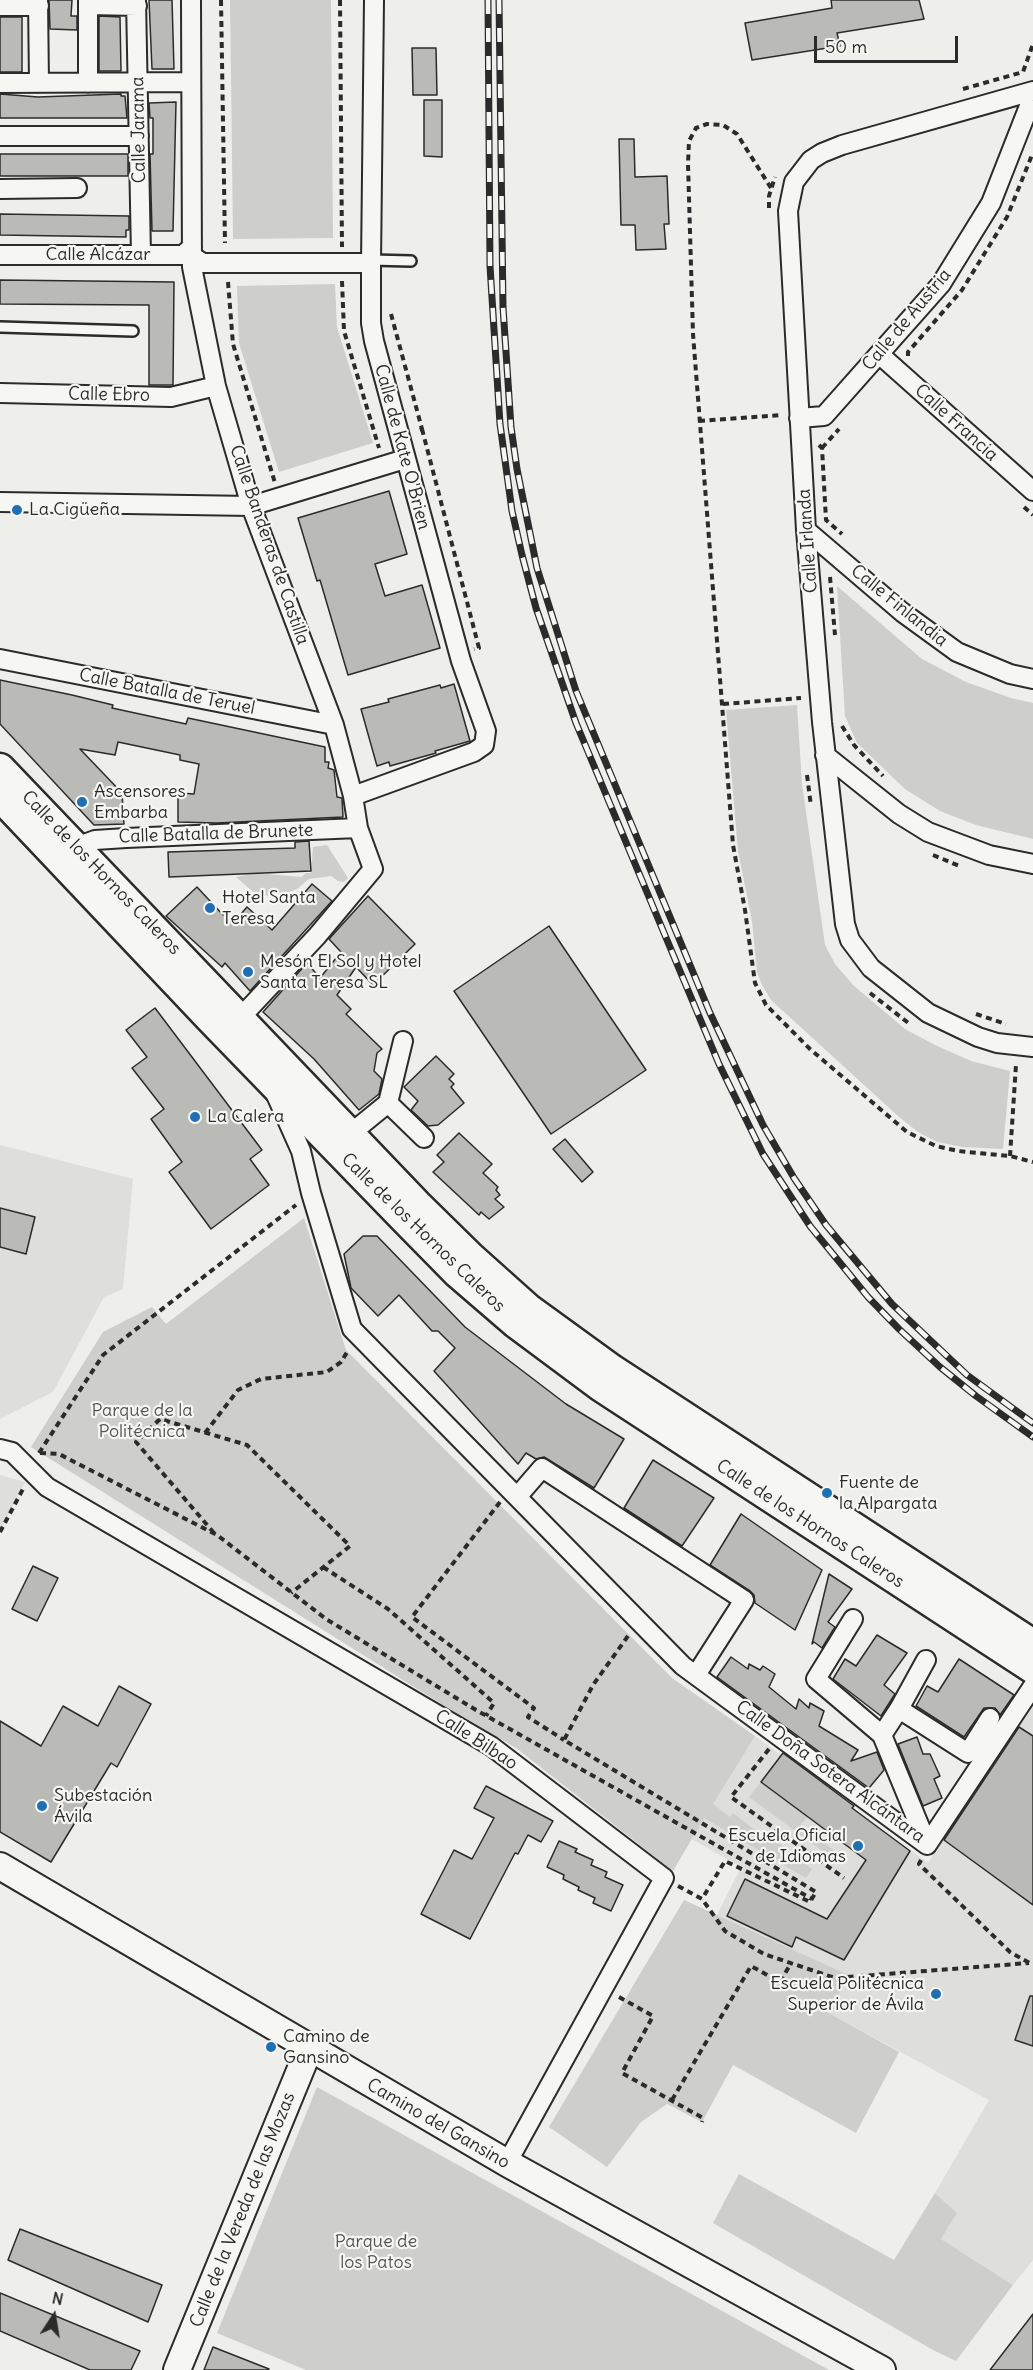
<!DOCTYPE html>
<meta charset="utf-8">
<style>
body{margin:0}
#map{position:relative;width:1033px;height:2370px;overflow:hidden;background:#eeeeea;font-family:Delius,sans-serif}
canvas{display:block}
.north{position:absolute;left:24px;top:2286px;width:60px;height:60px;-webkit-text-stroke:4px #f6f6f2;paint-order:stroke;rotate:12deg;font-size:16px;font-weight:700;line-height:24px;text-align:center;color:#2b2b2b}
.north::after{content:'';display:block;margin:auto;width:21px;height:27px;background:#2b2b2b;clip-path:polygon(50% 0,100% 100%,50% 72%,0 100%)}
.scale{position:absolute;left:814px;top:36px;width:144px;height:27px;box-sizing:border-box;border:3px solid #2b2b2b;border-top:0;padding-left:8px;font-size:18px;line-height:21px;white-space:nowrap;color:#2b2b2b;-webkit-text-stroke:4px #f6f6f2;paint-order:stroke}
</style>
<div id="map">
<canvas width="1033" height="2370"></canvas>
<div class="north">N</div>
<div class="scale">50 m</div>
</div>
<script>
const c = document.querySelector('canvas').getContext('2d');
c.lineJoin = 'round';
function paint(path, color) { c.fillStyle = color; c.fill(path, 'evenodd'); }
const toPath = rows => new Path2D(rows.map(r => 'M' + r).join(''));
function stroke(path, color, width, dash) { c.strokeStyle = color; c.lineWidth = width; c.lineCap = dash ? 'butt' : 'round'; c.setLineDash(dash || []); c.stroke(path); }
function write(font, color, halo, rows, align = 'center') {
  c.font = font + ' Delius,sans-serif'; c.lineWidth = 4.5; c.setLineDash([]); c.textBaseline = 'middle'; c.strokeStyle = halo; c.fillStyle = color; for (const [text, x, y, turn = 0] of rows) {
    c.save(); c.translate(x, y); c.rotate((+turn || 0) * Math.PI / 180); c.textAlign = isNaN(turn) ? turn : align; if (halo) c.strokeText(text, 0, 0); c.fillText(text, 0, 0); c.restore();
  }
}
paint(toPath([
 [0,1145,133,1179,123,1289,104,1297,53,1392,0,1419],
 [0,1475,25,1482,0,1531],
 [1033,1706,1033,2260,1013,2285,941,2239,957,2213,935,2193,989,2100,827,2012,851,1976,717,1915,741,1867,688,1837,755,1736,928,1863]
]), '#dededb');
paint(toPath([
 [230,0,331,0,333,238,233,239],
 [335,284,337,327,373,443,279,472,239,343,237,286],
 [837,586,922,659,966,682,1011,698,1033,703,1033,839,976,825,940,811,905,789,857,743,845,716],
 [797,705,802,784,825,945,835,964,853,985,905,1029,935,1045,971,1061,1010,1071,1003,1149,963,1147,937,1142,918,1132,898,1116,771,1000,762,985,757,972,752,921,738,851,726,710],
 [327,845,348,878,344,882,338,881,331,876,309,879,297,889,287,893,264,896,252,891,236,877,256,873,301,877,306,873,311,873,313,847],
 [304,1218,346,1350,672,1678,755,1736,713,1804,730,1817,733,1813,760,1834,763,1831,812,1869,806,1878,704,1818,673,1871,516,1748,443,1705,31,1447,103,1332,152,1307,166,1324],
 [761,1782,808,1817,800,1825,843,1857,839,1863,749,1797],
 [684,1900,851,1976,827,2012,899,2052,856,2133,733,2065,702,2122,667,2104,641,2122,607,2167,549,2127],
 [317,2087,829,2370,306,2370,217,2333],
 [739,2174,894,2260,935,2193,957,2213,941,2239,1013,2285,956,2361,933,2350,713,2223]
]), '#cececa');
const building = toPath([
 [49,0,72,0,71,16,77,16,77,30,50,29,49,0],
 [149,0,172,0,174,69,152,69,149,0],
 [831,0,919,0,924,19,837,33,840,46,752,60,745,23,832,8,831,0],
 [99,16,120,17,121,71,99,71,99,16],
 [0,17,22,17,22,72,0,72,0,17],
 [412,48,436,48,437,95,413,95,412,48],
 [0,94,38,97,121,94,121,96,125,96,127,118,0,118,0,94],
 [424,100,442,100,442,157,424,156,424,100],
 [176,102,173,231,152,231,150,154,153,154,153,118,150,118,149,103,176,102],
 [619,139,634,139,635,177,667,176,669,224,664,224,666,249,636,250,635,225,621,225,619,139],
 [0,154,128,154,128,176,0,176,0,154],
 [0,214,129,216,129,230,126,230,126,237,0,235,0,214],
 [0,280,174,282,173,385,149,385,149,305,0,304,0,280],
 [389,491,407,554,375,564,385,596,422,585,440,648,348,675,320,580,317,581,298,518,389,491],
 [0,680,72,695,113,705,112,708,186,724,188,718,325,747,325,762,329,762,328,768,334,770,337,797,342,798,343,817,217,823,178,822,178,793,194,794,199,764,180,760,180,755,118,742,115,755,80,749,122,793,124,824,94,825,0,724,0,680],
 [454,684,470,741,435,751,436,753,390,766,389,762,377,766,361,709,389,702,388,699,440,685,441,688,454,684],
 [309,841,311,871,169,877,168,852,295,848,295,842,309,841],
 [312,884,332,901,250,991,225,963,222,967,166,916,197,887,223,915,224,914,234,922,247,907,272,930,312,884],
 [368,896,415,944,373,985,356,967,337,995,351,1009,346,1014,382,1049,377,1053,374,1071,382,1079,379,1094,359,1110,314,1059,263,1012,307,963,320,978,341,952,329,939,368,896],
 [549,926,646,1070,551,1134,454,991,549,926],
 [155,1008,262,1150,250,1159,269,1185,211,1229,169,1172,182,1162,151,1119,164,1109,132,1068,147,1057,126,1030,155,1008],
 [436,1056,454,1074,449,1079,454,1084,451,1087,464,1103,438,1125,428,1126,411,1110,418,1101,404,1087,436,1056],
 [459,1133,492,1164,483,1173,498,1187,496,1190,500,1195,495,1199,504,1207,489,1219,481,1212,479,1215,433,1172,444,1162,437,1155,459,1133],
 [565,1139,593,1172,582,1182,553,1149,565,1139],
 [0,1208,35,1217,26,1254,0,1247,0,1208],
 [363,1236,377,1236,465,1327,566,1404,624,1439,594,1488,544,1457,536,1459,526,1453,518,1464,434,1371,455,1348,438,1331,432,1331,399,1295,378,1316,351,1288,344,1254,363,1236],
 [653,1460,714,1498,682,1546,624,1508,653,1460],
 [741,1514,822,1570,795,1630,755,1603,754,1595,750,1591,710,1565,741,1514],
 [33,1566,58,1578,37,1621,12,1609,33,1566],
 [829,1574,852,1589,828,1622,835,1627,822,1648,814,1642,812,1644,829,1574],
 [877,1635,907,1653,884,1685,895,1694,881,1716,833,1679,845,1659,856,1666,877,1635],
 [731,1657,748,1669,749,1664,760,1670,763,1666,775,1674,769,1687,796,1709,799,1699,809,1708,810,1703,824,1711,819,1726,858,1750,851,1761,877,1752,884,1770,869,1788,717,1677,731,1657],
 [959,1659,1014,1695,1000,1715,995,1708,984,1708,964,1737,916,1706,927,1686,938,1692,959,1659],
 [119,1686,151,1704,117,1767,111,1763,51,1862,0,1832,0,1721,41,1746,63,1706,98,1726,119,1686],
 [1019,1727,1033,1736,1033,1905,944,1840,1019,1727],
 [917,1737,923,1754,930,1754,940,1776,934,1779,942,1798,923,1806,898,1744,917,1737],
 [783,1753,854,1806,852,1808,910,1851,844,1960,796,1937,792,1947,727,1916,745,1879,827,1919,866,1860,761,1782,783,1753],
 [486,1786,553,1821,541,1842,528,1835,518,1854,515,1853,470,1939,421,1914,454,1850,472,1859,494,1818,474,1808,486,1786],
 [559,1841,577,1849,575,1852,593,1860,591,1865,607,1872,605,1877,623,1885,611,1911,593,1903,595,1898,578,1890,579,1887,563,1879,564,1875,547,1867,559,1841],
 [1030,1996,1033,1996,1033,2046,1015,2040,1030,1996],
 [20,2229,162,2285,148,2322,8,2260,20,2229],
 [0,2293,140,2351,131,2370,90,2370,0,2331,0,2293],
 [1033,2314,1033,2370,990,2370,1033,2314],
 [213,2347,269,2369,268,2370,204,2370,213,2347]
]);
paint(building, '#babab7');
stroke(building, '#2b2b2b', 1.5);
const lane = toPath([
 [371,260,411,261],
 [0,327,133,331]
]);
const street = toPath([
 [38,0,39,83],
 [136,0,141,255],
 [191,0,192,267,216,386,251,506,334,725,353,796,358,828,373,869,317,936,240,1018],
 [88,5,137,6],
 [0,6,39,6],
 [0,83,190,82],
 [88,83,88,0],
 [1033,91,842,145,822,153,811,160,794,182,788,211,806,530,822,722,845,924,850,940,871,968,928,1013,978,1037,997,1043,1033,1047],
 [0,136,139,136],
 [0,189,77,188],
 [0,255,183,255,192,247],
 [192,256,203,263,371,263],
 [879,354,1033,491],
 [0,393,171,397,216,386],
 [799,418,824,416,941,284,991,203,1033,96],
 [0,502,251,506,405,459],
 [806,530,902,612,957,652,1010,674,1033,679],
 [0,659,334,725],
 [825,755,899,814,928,832,989,855,1033,864],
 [353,796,474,752,484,745,486,731,461,661,374,341,371,323,371,263,374,0],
 [76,847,95,840,126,838,358,828],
 [276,1095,301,1151,311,1193,352,1329,683,1666,927,1845,1033,1686],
 [388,1103,424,1138],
 [350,1134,388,1103,403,1041],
 [0,1449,12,1452,47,1487,491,1746,664,1878,507,2163],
 [517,1497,542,1468,744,1600,696,1675],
 [853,1619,816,1679,882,1735],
 [926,1660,899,1709,882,1735,927,1844],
 [899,1709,968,1753,990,1718]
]);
const secondary = toPath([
 [0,1866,507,2163,882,2370],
 [177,2370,309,2049]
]);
const primary = toPath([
 [0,768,417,1204,471,1257,528,1308,612,1369,1033,1644],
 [0,797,210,1019,405,1220,457,1273,515,1323,601,1387,1033,1669]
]);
stroke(lane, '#2b2b2b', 14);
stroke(street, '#2b2b2b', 22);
stroke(secondary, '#2b2b2b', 30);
stroke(primary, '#2b2b2b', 33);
stroke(toPath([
 [221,0,225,243],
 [340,0,342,247],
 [963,89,1023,72,1033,44],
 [771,188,737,134,723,125,707,124,696,128,689,141,688,164,693,334,733,845,745,910,755,983,766,1005,810,1049,907,1132,936,1146,958,1151,1010,1156,1033,1162],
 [769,208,769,196,775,177],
 [342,281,344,331,379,448],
 [228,282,233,344,275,483],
 [391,314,422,429,419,430],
 [908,356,908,352,962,290,1007,217,1032,155],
 [699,421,782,415],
 [422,429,479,648,474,649],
 [819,445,822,448,826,520,842,534],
 [822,448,839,429],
 [1024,507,1033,515],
 [830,577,835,635],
 [723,704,801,698],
 [842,726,854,745,883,776],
 [807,775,811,806],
 [933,855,962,867],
 [870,993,911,1025],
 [976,1014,1006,1024],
 [1010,1156,1016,1065],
 [205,1433,238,1390,261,1379,327,1372,341,1362,349,1349],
 [39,1453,103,1355,296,1205],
 [40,1453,59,1454,217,1535,326,1619,476,1710,812,1899],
 [500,1502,412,1617,534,1708,528,1717,564,1740],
 [0,1532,23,1489],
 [214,1533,136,1442,160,1419,247,1445,350,1546,291,1593],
 [323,1567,388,1609,494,1703,486,1716],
 [628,1636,593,1685,564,1740,816,1892,810,1902,725,1861,702,1899],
 [769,1749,731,1797,844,1878],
 [921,1860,919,1864,1010,1952,1033,1965],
 [678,1886,702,1899,725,1931,764,1954,835,1978,1029,1963],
 [619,1997,653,2016,622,2073,703,2118,702,2122],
 [672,2100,751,1966,780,1982,791,1963]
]), '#2b2b2b', 4, [6, 4.5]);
stroke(lane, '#f6f6f2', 9);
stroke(street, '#f6f6f2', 18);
stroke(secondary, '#f6f6f2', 26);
stroke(primary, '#f6f6f2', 28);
const rail = toPath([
 [488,0,490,266,500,424,512,511,522,555,536,608,576,723,719,1064,763,1154,810,1226,868,1297,899,1329,940,1367,976,1396,1033,1437],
 [499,0,503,307,511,427,517,469,537,568,576,691,710,1013,763,1125,794,1178,826,1225,892,1304,967,1375,1033,1423]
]);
stroke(rail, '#2b2b2b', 7);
stroke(rail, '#f6f6f2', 4.5, [14]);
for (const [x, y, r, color] of [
 [17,510,6,"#1f6fb2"],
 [82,802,6,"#1f6fb2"],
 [210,908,6,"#1f6fb2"],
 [248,972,6,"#1f6fb2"],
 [195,1117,6,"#1f6fb2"],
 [827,1493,6,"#1f6fb2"],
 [42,1806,6,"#1f6fb2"],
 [858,1846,6,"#1f6fb2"],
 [936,1994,6,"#1f6fb2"],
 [271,2047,6,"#1f6fb2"]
]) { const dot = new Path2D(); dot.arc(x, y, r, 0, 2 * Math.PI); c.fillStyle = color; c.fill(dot); stroke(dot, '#f6f6f2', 2); }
write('18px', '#2b2b2b', '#f6f6f2', [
 ["Calle Jarama",139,130,-91],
 ["Calle Alcázar",98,255],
 ["Calle de Austria",907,320,-50],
 ["Calle Ebro",109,395,1],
 ["Calle Francia",956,423,42],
 ["Calle de Kate O'Brien",402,447,75],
 ["Calle Irlanda",808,541,-94],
 ["Calle Banderas de Castilla",269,545,71],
 ["Calle Finlandia",899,606,39],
 ["Calle Batalla de Teruel",167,692,11],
 ["Calle Batalla de Brunete",216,834,-2],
 ["Calle de los Hornos Caleros",101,873,46],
 ["Calle de los Hornos Caleros",423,1233,44],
 ["Calle de los Hornos Caleros",810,1524,33],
 ["Calle Bilbao",476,1740,33],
 ["Calle Doña Sotera Alcántara",830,1772,36],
 ["Camino del Gansino",438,2124,30],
 ["Calle de la Vereda de las Mozas",243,2210,-68]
]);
write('18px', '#2b2b2b', '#f6f6f2', [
 ["La Cigüeña",29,510],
 ["Ascensores",94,792],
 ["Embarba",94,813],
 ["Hotel Santa",222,898],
 ["Teresa",222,919],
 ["Mesón El Sol y Hotel",260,962],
 ["Santa Teresa SL",260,983],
 ["La Calera",207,1117],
 ["Fuente de",839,1483],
 ["la Alpargata",839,1504],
 ["Subestación",54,1796],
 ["Ávila",54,1817],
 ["Escuela Oficial",846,1836,"right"],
 ["de Idiomas",846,1857,"right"],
 ["Escuela Politécnica",924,1984,"right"],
 ["Superior de Ávila",924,2005,"right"],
 ["Camino de",283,2037],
 ["Gansino",283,2058]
], 'left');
write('18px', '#545453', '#f6f6f2', [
 ["Parque de la",142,1411],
 ["Politécnica",142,1432],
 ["Parque de",376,2242],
 ["los Patos",376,2263]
]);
</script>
